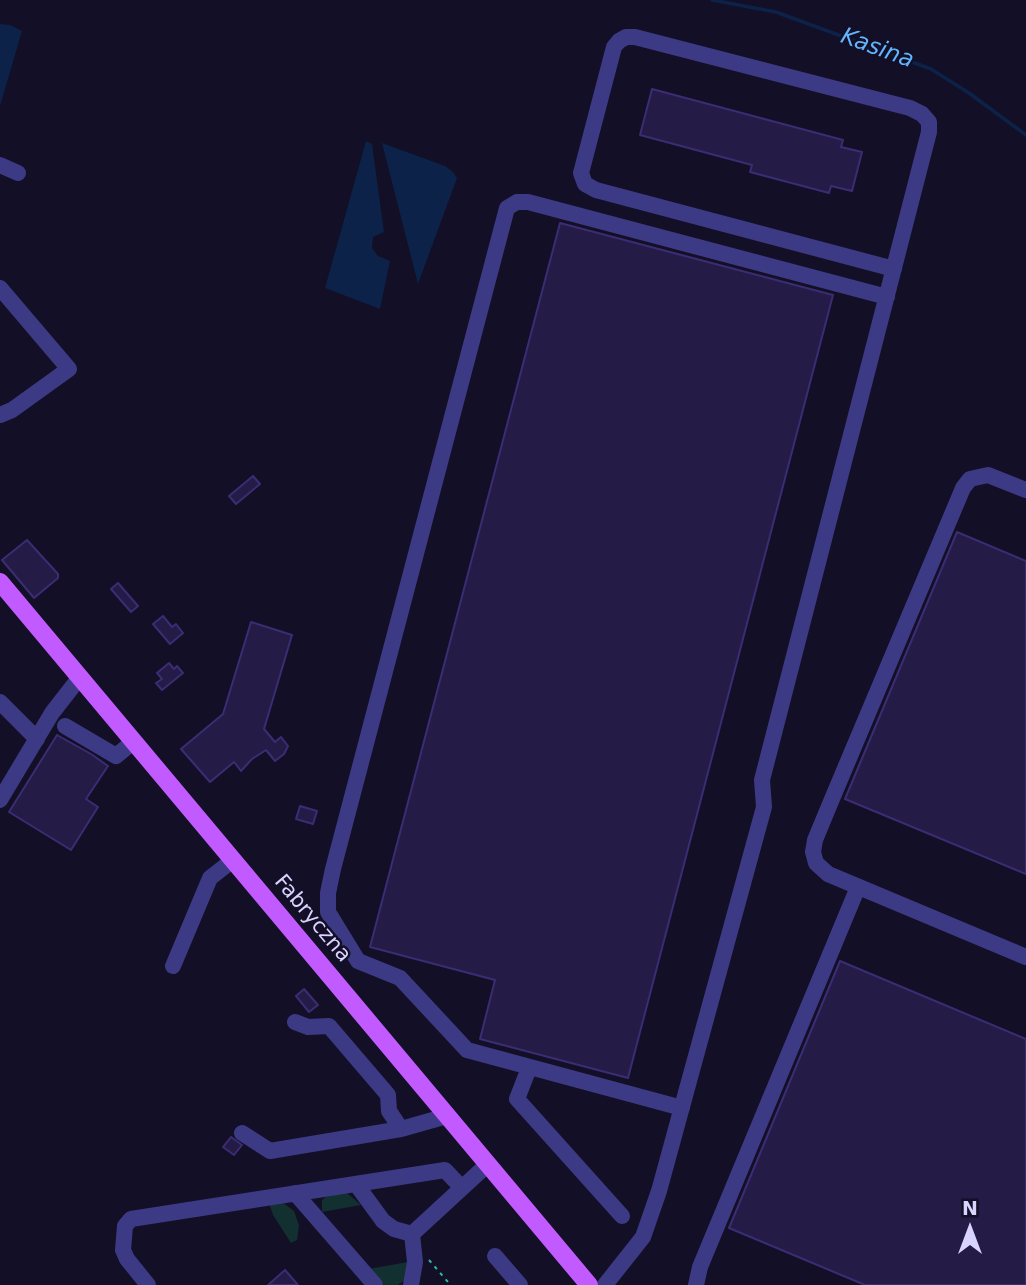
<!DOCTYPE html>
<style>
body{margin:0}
#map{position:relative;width:1026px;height:1285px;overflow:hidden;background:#130f26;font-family:"DejaVu Sans",sans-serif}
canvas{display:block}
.north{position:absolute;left:935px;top:1194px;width:70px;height:70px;-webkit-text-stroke:5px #130f26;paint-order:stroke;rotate:0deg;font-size:19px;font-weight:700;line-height:28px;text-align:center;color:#d9d4ff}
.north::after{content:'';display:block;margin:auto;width:24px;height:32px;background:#d9d4ff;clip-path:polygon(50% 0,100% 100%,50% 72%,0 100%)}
</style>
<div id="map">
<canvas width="1026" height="1285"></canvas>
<div class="north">N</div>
</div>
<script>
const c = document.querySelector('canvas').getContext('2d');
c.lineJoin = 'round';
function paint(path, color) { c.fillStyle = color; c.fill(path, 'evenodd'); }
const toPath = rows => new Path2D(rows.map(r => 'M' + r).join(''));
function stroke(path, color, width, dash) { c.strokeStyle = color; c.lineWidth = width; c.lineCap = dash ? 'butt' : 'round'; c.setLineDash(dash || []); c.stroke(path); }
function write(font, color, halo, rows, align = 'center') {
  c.font = font + ' "DejaVu Sans",sans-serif'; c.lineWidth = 5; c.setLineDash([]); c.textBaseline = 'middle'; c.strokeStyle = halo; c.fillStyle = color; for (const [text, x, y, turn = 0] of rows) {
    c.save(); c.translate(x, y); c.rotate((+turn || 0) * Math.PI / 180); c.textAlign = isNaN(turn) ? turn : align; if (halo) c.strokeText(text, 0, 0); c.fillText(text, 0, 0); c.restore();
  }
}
paint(toPath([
 [330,1193,347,1193,361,1205,322,1212,322,1200],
 [282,1202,294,1211,299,1225,297,1240,291,1243,273,1215,269,1203],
 [408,1262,405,1280,398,1285,384,1285,368,1269]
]), '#12302f');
paint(toPath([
 [0,24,10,25,22,31,0,106],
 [366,141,372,144,384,232,373,237,372,248,378,256,390,261,380,309,325,288],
 [382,143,445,166,453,172,457,178,418,284]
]), '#0c2248');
stroke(toPath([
 [712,0,776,12,931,69,969,93,1026,135]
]), '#0c2248', 3.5);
const building = toPath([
 [652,89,843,140,841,147,862,152,852,191,831,186,829,193,750,172,752,165,640,135,652,89],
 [560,223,833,295,628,1078,480,1039,495,980,370,947,560,223],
 [253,476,260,484,236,504,229,496,253,476],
 [957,532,1026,561,1026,874,845,799,957,532],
 [27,540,58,574,58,578,34,598,2,560,27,540],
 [118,583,138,606,131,612,111,589,118,583],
 [163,616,172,627,176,624,183,633,170,644,153,624,163,616],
 [251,622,292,635,264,729,275,742,281,737,288,746,284,754,275,761,266,750,252,759,241,771,234,762,210,782,181,749,223,714,251,622],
 [169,663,174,669,177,666,183,673,162,690,156,683,162,679,157,673,169,663],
 [57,735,91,754,108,766,86,799,98,807,71,850,9,812,57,735],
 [300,806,317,811,313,824,296,819,300,806],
 [840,961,1026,1039,1026,1285,865,1285,729,1228,840,961],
 [304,989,318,1005,309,1012,296,996,304,989],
 [231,1137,242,1145,234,1155,223,1147,231,1137],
 [285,1270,298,1285,268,1285,285,1270]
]);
paint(building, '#241b47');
stroke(building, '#3b2d73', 2);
stroke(toPath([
 [429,1260,448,1282,444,1285]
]), '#2fb8b0', 2, [3.5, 5]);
stroke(toPath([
 [0,165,18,173],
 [0,288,69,369,12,410,0,415],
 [1026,490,988,475,970,479,963,488,832,799,815,840,813,852,816,863,828,874,1026,957],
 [0,702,37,739],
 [65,726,116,756,134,741],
 [0,800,52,713,80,677],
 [173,966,210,878,233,860],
 [295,1022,308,1027,329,1026,388,1095,389,1111,401,1129,447,1116],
 [529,1068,517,1099,622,1216],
 [682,1108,467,1050,400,978,358,961,328,912,328,893,333,869,507,208,517,202,528,202,887,297],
 [242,1133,270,1151,401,1129],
 [356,1184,383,1221,394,1229,412,1234],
 [295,1193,375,1285],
 [412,1234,488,1164],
 [495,1256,520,1285],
 [148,1285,127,1259,123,1250,125,1226,131,1219,445,1170,462,1188],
 [411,1285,415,1262,412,1234],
 [605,1285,643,1237,659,1191,764,807,762,780,929,132,929,122,922,114,910,108,635,37,626,37,619,41,614,47,581,173,585,184,596,190,894,269],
 [696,1285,700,1267,858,887]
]), '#3d3a85', 16);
stroke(toPath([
 [0,582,589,1285]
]), '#c25bff', 18);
write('21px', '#d9d4ff', '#130f26', [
 ["Fabryczna",312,919,50]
]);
write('italic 23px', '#62b6ff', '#130f26', [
 ["Kasina",877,49,20]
]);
</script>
